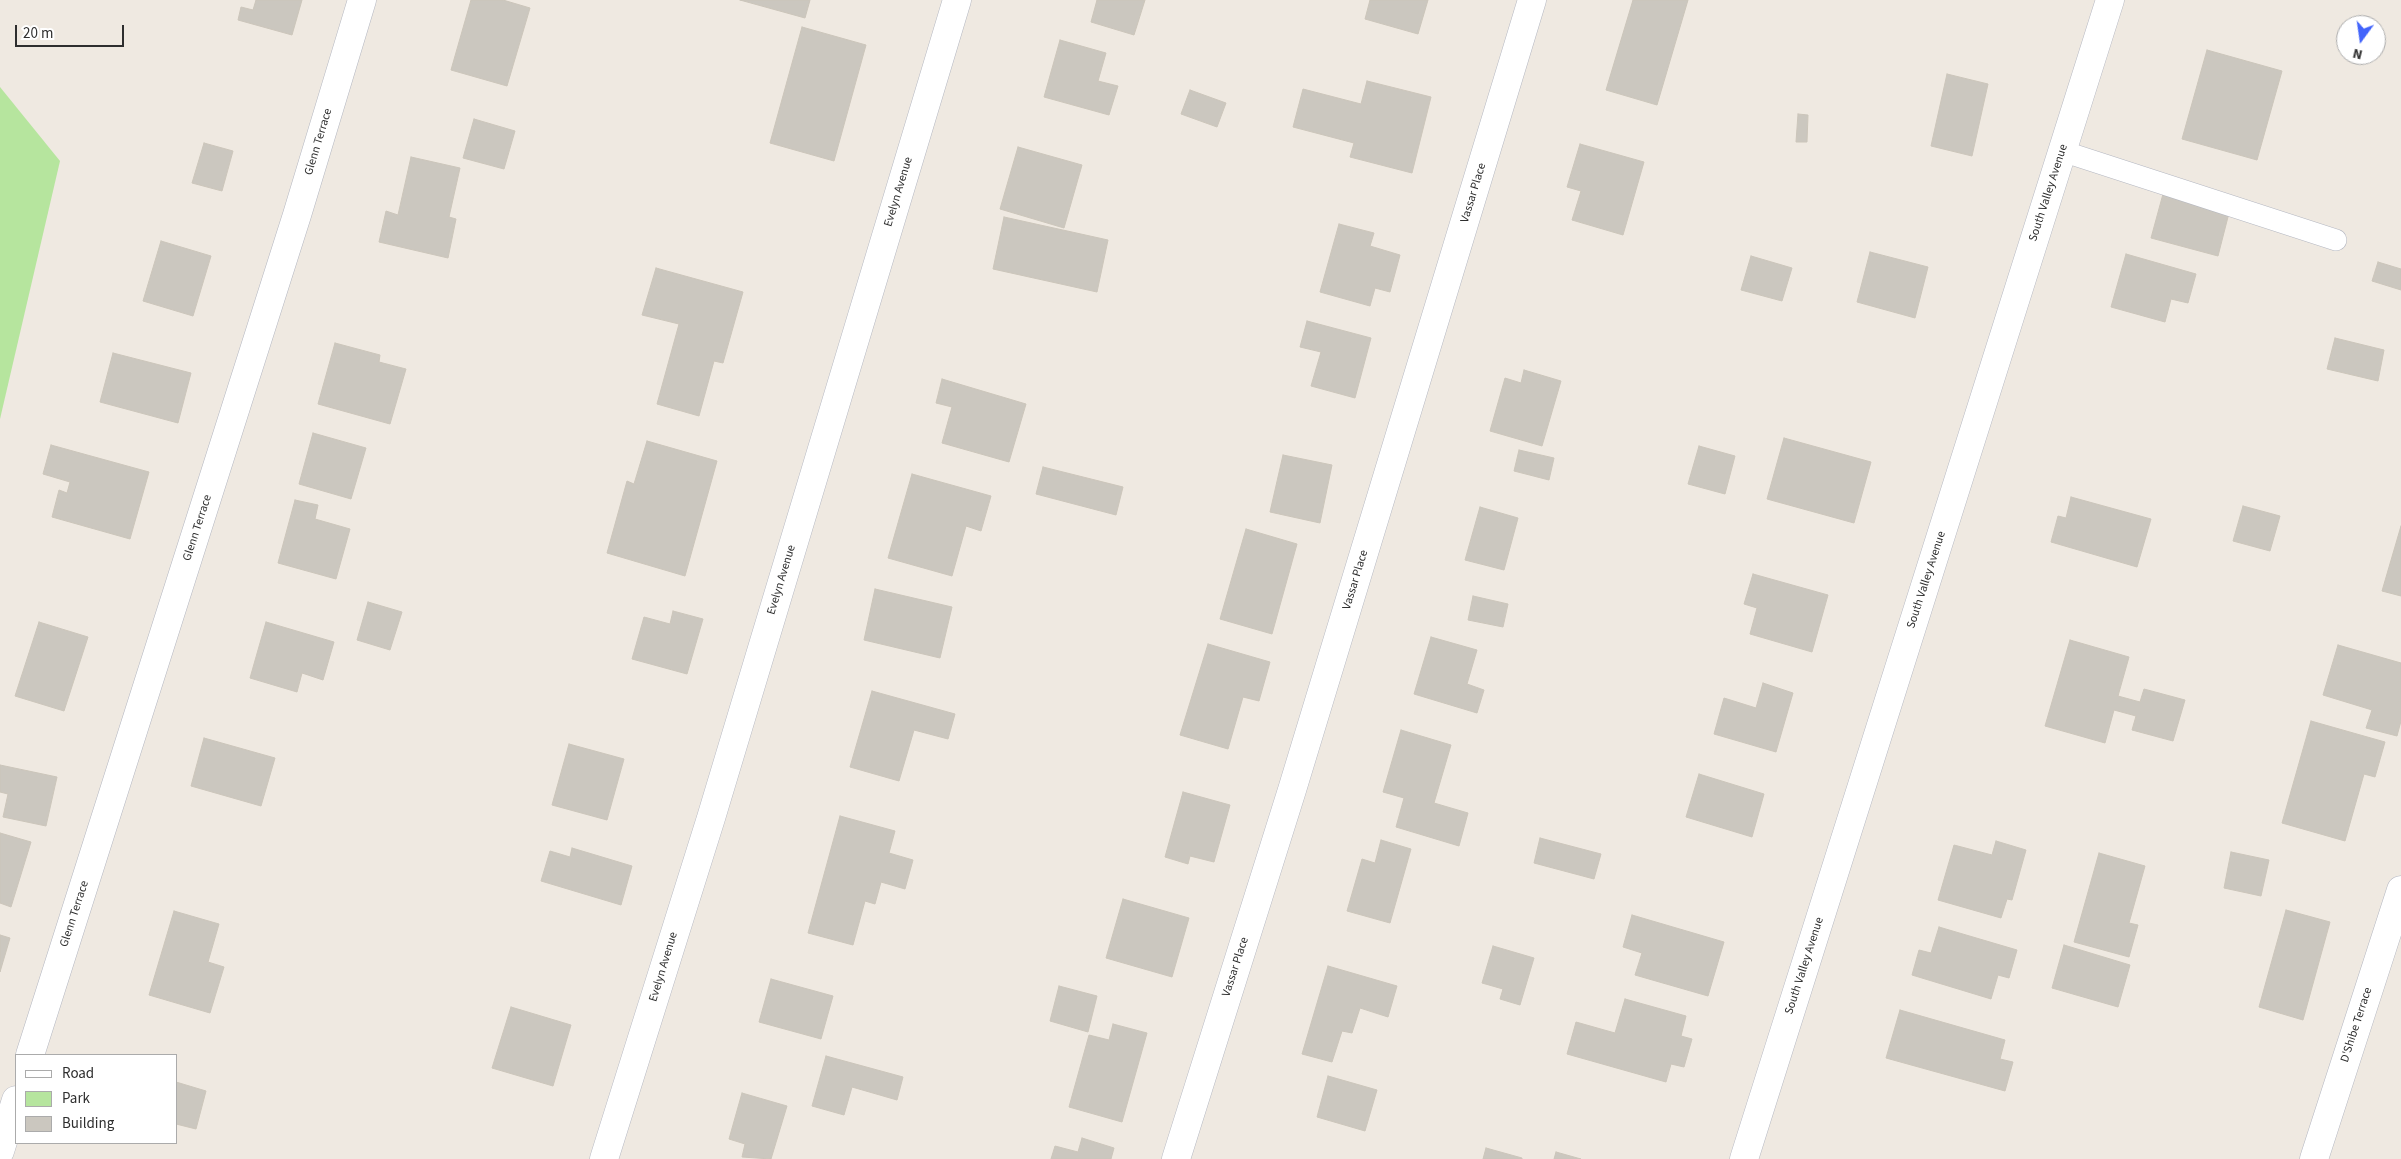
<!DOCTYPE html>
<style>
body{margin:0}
#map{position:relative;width:2401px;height:1159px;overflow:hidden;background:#efe9e1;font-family:"Source Sans 3",sans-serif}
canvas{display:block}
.legend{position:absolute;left:15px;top:1054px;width:162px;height:90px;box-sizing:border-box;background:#fff;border:1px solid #ababab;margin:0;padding:6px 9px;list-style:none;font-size:15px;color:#2e2e2e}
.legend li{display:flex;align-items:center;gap:10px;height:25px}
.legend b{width:25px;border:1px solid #ababab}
.north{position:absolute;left:2336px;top:15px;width:50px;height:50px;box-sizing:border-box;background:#fff;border:1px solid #ababab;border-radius:50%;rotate:194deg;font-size:14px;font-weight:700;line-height:20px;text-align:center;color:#2e2e2e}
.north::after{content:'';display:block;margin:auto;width:18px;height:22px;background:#4264fb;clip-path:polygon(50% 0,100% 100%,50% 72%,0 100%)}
.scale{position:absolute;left:15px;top:25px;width:109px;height:22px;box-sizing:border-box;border:2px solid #2e2e2e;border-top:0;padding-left:6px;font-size:15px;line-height:18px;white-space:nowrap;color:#2e2e2e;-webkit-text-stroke:4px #fff;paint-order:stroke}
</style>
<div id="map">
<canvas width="2401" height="1159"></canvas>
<ul class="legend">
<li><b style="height:6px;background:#fff"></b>Road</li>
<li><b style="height:14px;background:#b6e59e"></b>Park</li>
<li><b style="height:14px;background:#cbc7bf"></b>Building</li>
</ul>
<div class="north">N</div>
<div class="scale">20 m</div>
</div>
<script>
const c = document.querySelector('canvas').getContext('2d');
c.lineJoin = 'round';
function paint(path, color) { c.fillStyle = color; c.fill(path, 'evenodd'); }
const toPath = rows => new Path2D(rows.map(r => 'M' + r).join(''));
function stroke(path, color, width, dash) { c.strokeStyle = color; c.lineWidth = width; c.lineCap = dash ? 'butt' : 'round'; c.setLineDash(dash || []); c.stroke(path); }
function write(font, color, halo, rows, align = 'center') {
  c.font = font + ' "Source Sans 3",sans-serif'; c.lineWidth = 4; c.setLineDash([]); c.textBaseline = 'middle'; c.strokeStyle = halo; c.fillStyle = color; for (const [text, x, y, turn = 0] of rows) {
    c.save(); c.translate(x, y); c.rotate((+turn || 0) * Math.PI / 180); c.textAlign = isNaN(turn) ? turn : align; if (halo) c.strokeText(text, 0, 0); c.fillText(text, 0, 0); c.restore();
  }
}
paint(toPath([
 [0,87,60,161,0,419]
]), '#b6e59e');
const building = toPath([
 [256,0,302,0,292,35,238,20,241,7,253,10,256,0],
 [471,0,503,0,530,8,507,86,451,70,471,0],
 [740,0,810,0,805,18,740,0],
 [1097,0,1145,0,1134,35,1091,22,1097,0],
 [1370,0,1428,0,1418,34,1365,19,1370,0],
 [1633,0,1688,0,1657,105,1606,90,1633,0],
 [802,27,866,45,834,161,770,143,802,27],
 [1060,40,1106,53,1098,81,1118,86,1109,115,1044,97,1060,40],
 [2207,50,2282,71,2257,160,2182,139,2207,50],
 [1947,74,1988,84,1972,156,1931,146,1947,74],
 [1367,81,1431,97,1412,173,1350,157,1354,143,1293,127,1303,89,1361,104,1367,81],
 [1190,90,1226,103,1217,127,1181,114,1190,90],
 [1798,114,1808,115,1807,142,1796,142,1798,114],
 [474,119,515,131,504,169,463,158,474,119],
 [204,143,233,151,222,191,192,183,204,143],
 [1580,144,1644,162,1623,235,1572,220,1581,191,1567,187,1580,144],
 [1018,147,1082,165,1064,228,1000,209,1018,147],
 [411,157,460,168,449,217,456,219,448,258,379,242,386,211,398,215,411,157],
 [2163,194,2229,213,2218,256,2151,238,2163,194],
 [1004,217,1108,240,1097,292,993,269,1004,217],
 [1339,224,1374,233,1370,246,1400,255,1390,292,1375,288,1370,306,1320,292,1339,224],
 [161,241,211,256,193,316,143,301,161,241],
 [1870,252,1928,267,1915,318,1857,302,1870,252],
 [2126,254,2196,274,2188,303,2171,299,2165,322,2111,307,2126,254],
 [1751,256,1792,268,1782,301,1741,290,1751,256],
 [2378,262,2401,269,2401,290,2372,281,2378,262],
 [656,268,743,292,723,363,714,361,699,416,657,404,679,324,642,315,656,268],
 [1307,321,1371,338,1355,398,1311,386,1321,352,1300,347,1307,321],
 [2335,338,2384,350,2378,381,2327,369,2335,338],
 [335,343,380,355,379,362,406,369,390,424,318,404,335,343],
 [113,353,191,373,178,423,100,402,113,353],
 [1524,370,1561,381,1542,446,1490,431,1505,378,1521,383,1524,370],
 [942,379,1026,404,1009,462,942,443,952,407,936,403,942,379],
 [313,433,366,448,351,499,299,484,313,433],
 [1784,438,1871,462,1854,523,1767,499,1784,438],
 [647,441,717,461,685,576,607,553,627,481,634,484,647,441],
 [51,445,149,472,130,539,52,517,59,490,67,493,70,482,43,474,51,445],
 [1699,446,1735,456,1725,494,1688,484,1699,446],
 [1519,450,1554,458,1549,480,1514,471,1519,450],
 [1283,455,1332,465,1320,523,1270,512,1283,455],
 [1043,467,1123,487,1116,515,1036,494,1043,467],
 [912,474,991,496,981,531,966,526,952,576,888,558,912,474],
 [2071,497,2151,519,2137,567,2051,542,2058,516,2066,518,2071,497],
 [295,500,318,505,315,519,350,529,336,579,278,563,295,500],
 [2243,506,2280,516,2270,551,2233,541,2243,506],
 [1480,507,1518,518,1504,570,1465,560,1480,507],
 [2401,526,2401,596,2382,591,2401,526],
 [1246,529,1297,544,1272,634,1220,619,1246,529],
 [1753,574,1828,595,1812,652,1750,634,1757,608,1744,604,1753,574],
 [875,589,952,607,940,658,864,640,875,589],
 [1473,596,1508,604,1503,627,1468,620,1473,596],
 [368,602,402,612,390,650,357,640,368,602],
 [673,611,703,619,687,674,632,659,644,617,670,624,673,611],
 [39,622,88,637,64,711,15,696,39,622],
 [266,622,334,642,323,680,302,673,297,692,250,678,266,622],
 [1431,637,1477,650,1467,684,1484,690,1477,713,1414,694,1431,637],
 [2070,640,2129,657,2118,696,2140,702,2144,689,2185,700,2173,741,2132,730,2136,716,2114,710,2105,743,2045,726,2070,640],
 [1208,644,1270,662,1259,701,1243,697,1228,749,1180,735,1208,644],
 [2338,645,2401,663,2401,721,2397,736,2366,728,2372,710,2323,695,2338,645],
 [1763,683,1793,693,1776,752,1714,734,1724,698,1756,708,1763,683],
 [872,691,955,714,948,739,914,730,899,781,850,767,872,691],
 [2311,721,2385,742,2375,777,2364,774,2345,841,2282,823,2311,721],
 [1401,730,1451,745,1434,803,1468,813,1459,846,1396,827,1404,798,1383,792,1401,730],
 [204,738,275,758,261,806,191,786,204,738],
 [569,744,624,759,607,820,552,805,569,744],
 [0,765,57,777,46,826,3,817,8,794,0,792,0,765],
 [1699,774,1764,794,1752,837,1686,817,1699,774],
 [1183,792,1230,805,1214,862,1190,856,1188,864,1165,857,1183,792],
 [840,816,895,831,889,853,913,860,905,889,881,882,875,904,865,901,853,945,808,933,840,816],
 [0,833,31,842,11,907,0,903,0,833],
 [1540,838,1601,854,1594,879,1534,863,1540,838],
 [1381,840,1411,849,1390,923,1347,911,1362,859,1375,863,1381,840],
 [1996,841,2026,850,2012,900,2007,899,2001,918,1938,900,1954,845,1992,855,1996,841],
 [572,848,632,866,621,905,541,881,550,851,570,857,572,848],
 [2231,852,2269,860,2261,896,2224,888,2231,852],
 [2099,853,2145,866,2129,923,2138,925,2129,957,2074,942,2099,853],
 [1123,899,1189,918,1172,977,1106,958,1123,899],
 [2286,910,2330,922,2303,1020,2259,1007,2286,910],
 [174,911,219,924,208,962,224,967,210,1013,149,995,174,911],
 [1632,915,1724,942,1708,996,1635,975,1642,953,1623,947,1632,915],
 [1939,927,2017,950,2009,978,1998,975,1991,999,1912,975,1919,950,1931,953,1939,927],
 [0,935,10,938,0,972,0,935],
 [2064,945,2130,965,2118,1007,2052,988,2064,945],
 [1493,946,1534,958,1520,1005,1500,999,1503,989,1482,983,1493,946],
 [1328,966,1397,986,1388,1017,1360,1008,1352,1033,1342,1031,1332,1062,1302,1054,1328,966],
 [771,979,833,996,821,1039,759,1022,771,979],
 [1059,986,1097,996,1088,1032,1050,1021,1059,986],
 [1625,999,1686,1016,1681,1036,1692,1039,1684,1067,1671,1064,1666,1082,1567,1054,1576,1022,1615,1033,1625,999],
 [511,1007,571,1025,553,1086,492,1068,511,1007],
 [1900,1010,2005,1040,2000,1059,2013,1062,2005,1091,1886,1058,1900,1010],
 [1113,1024,1147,1033,1122,1122,1069,1107,1089,1035,1109,1040,1113,1024],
 [826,1056,903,1077,897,1100,852,1087,844,1115,812,1106,826,1056],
 [1328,1076,1377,1090,1365,1131,1317,1117,1328,1076],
 [176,1082,206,1091,196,1129,176,1124,176,1082],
 [742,1093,787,1106,771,1159,742,1157,745,1144,729,1139,742,1093],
 [1082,1138,1114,1148,1111,1159,1051,1159,1055,1146,1078,1152,1082,1138],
 [1486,1148,1522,1158,1522,1159,1483,1159,1486,1148],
 [1556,1152,1581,1159,1554,1159,1556,1152]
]);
paint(building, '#cbc7bf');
stroke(building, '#cbc5ba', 1);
const lane = toPath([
 [2062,151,2336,240]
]);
const street = toPath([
 [30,1055,297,215,362,0],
 [0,1151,16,1100],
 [604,1159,711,818,957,0],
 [1176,1159,1292,790,1532,0],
 [1744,1159,2110,0],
 [2314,1159,2401,890]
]);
stroke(lane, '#b4b7c1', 22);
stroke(street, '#b4b7c1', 29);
stroke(lane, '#fff', 21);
stroke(street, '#fff', 28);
write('12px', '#2e2e2e', '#fff', [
 ["Glenn Terrace",319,142,-73],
 ["Evelyn Avenue",899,192,-73],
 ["Vassar Place",1474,193,-73],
 ["South Valley Avenue",2049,193,-72],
 ["Glenn Terrace",198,528,-72],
 ["Evelyn Avenue",782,580,-73],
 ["Vassar Place",1356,580,-73],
 ["South Valley Avenue",1927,580,-72],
 ["Glenn Terrace",75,914,-72],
 ["South Valley Avenue",1805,966,-72],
 ["Evelyn Avenue",664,967,-73],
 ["Vassar Place",1236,967,-72],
 ["D'Shibe Terrace",2357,1025,-72]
]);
</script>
